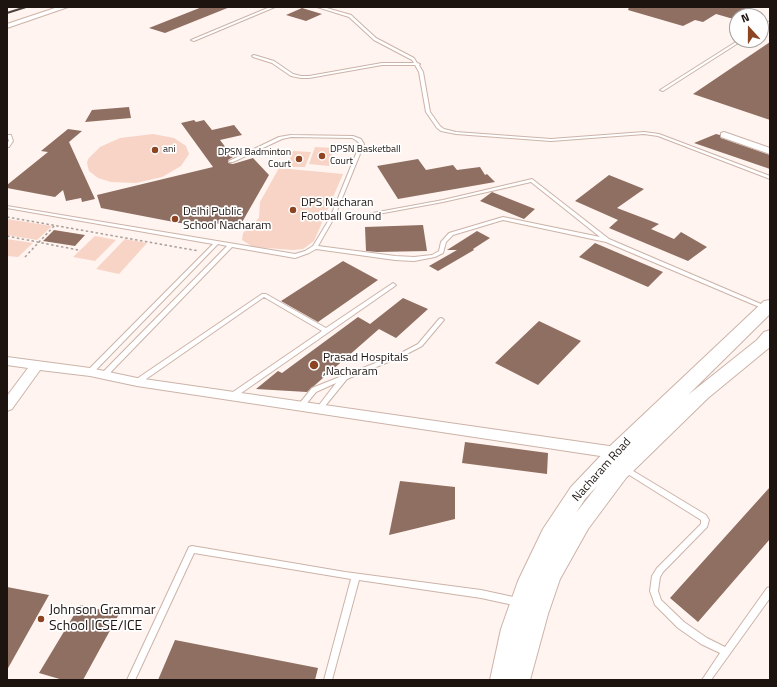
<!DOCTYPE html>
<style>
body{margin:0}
#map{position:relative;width:777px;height:687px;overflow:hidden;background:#fff4f0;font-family:"Titillium Web",sans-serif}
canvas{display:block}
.frame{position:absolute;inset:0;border:8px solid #1d1410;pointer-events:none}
.north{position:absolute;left:729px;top:8px;width:40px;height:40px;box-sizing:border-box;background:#fff;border:1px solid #a5a19f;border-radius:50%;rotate:339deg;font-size:11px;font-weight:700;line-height:16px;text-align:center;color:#1d1410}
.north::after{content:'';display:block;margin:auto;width:14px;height:18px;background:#8c4422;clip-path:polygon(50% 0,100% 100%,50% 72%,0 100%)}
</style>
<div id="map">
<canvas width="777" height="687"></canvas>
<div class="frame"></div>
<div class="north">N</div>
</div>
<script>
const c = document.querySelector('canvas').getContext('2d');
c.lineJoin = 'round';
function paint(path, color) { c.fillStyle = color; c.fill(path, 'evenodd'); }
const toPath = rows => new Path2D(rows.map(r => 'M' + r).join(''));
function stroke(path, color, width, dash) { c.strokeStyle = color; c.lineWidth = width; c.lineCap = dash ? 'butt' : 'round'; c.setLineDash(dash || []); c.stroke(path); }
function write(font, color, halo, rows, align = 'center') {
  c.font = font + ' "Titillium Web",sans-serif'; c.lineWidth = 3.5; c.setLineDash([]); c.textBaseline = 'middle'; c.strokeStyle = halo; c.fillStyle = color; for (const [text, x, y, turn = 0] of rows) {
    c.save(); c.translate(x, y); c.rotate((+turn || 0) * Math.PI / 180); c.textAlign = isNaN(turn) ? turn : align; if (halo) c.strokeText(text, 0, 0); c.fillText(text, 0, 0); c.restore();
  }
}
paint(toPath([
 [153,134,174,138,186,146,189,154,181,166,162,177,136,183,111,182,98,178,89,171,87,163,88,159,100,147,120,138],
 [315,147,334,148,329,166,309,164],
 [293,151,311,152,305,167,287,167],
 [279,168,343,174,314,241,303,249,293,250,253,247,242,240,243,233,259,218,260,202],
 [7,219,52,226,37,240,7,235],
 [95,236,116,240,95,261,73,257],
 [7,239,33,243,18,257,7,256],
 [125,239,147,243,119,274,96,269]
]), '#f7d4c5');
paint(toPath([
 [202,7,230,7,165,33,149,28],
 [629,7,754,7,737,16,737,20,716,14,703,22,695,20,683,26,628,10],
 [302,8,322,14,306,21,286,15],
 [770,42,770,120,693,94],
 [129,107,131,118,85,122,92,110],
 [194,120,196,122,204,120,212,130,234,125,242,135,220,140,233,157,228,160,228,163,233,164,253,158,269,175,241,224,179,223,101,208,97,195,213,167,181,123],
 [68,129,82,131,69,142,95,199,82,202,81,198,66,201,63,190,55,197,7,188,7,185,48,152,41,151],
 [716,134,720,135,721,138,770,155,770,169,694,143],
 [418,159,426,170,453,165,457,170,480,167,485,175,487,174,495,182,398,199,377,166],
 [609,175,644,189,617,208,659,224,651,229,674,239,681,232,707,247,688,261,609,228,618,220,575,201],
 [492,192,535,209,524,219,480,201],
 [423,225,427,251,377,252,366,251,365,227],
 [54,230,85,235,75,246,43,241],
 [477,231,490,238,473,249,474,250,438,271,429,266,457,250,447,250],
 [595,243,663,272,648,287,579,257],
 [343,261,378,280,318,322,281,301],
 [403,298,428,309,396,338,379,329,307,392,256,389,278,371,282,373,358,317,370,324],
 [539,321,581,341,538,385,495,363],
 [465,442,548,453,547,474,462,463],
 [400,481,455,487,455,519,389,535],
 [770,487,770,539,698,622,670,598],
 [7,587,49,595,7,670],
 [80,605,119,614,83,680,63,680,39,673],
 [175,640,318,668,315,680,158,680]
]), '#8f6f61');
const service = toPath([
 [270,7,275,7,194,41,191,40,270,7],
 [317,7,323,7,351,15,376,38,414,58,417,63,420,64,419,65,423,72,430,112,440,126,444,129,456,132,551,139,644,132,659,134,770,176,770,179,658,136,644,134,551,141,456,134,441,131,437,128,426,112,419,72,415,65,382,65,309,78,301,78,291,76,272,63,253,57,252,56,254,55,274,61,293,74,301,76,309,76,382,63,414,63,412,60,374,40,349,17,317,7],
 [770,21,770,24,761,29,761,26,770,21],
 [739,40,743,40,663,91,660,90,739,40],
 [7,135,11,135,13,141,9,147,7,147,7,143,9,141,7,135],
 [291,135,353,136,361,139,364,144,334,218,318,246,395,256,414,257,432,255,439,251,441,242,449,233,503,217,600,237,531,182,443,202,351,219,349,218,351,217,443,200,532,179,609,239,768,307,769,308,768,309,764,309,606,242,503,220,453,235,446,242,443,253,435,257,414,261,395,260,316,249,309,253,295,258,232,247,106,377,102,377,101,375,102,373,227,246,218,244,92,374,88,374,87,372,88,370,213,244,7,208,7,206,295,254,305,251,313,246,330,218,360,144,357,141,352,138,291,137,282,139,233,162,229,162,229,161,279,137,291,135],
 [393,283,396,285,395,286,234,398,230,398,229,396,230,394,322,331,264,297,139,384,135,384,134,382,135,380,262,294,266,294,326,328,393,283],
 [441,318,443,319,444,320,443,321,422,346,403,356,347,379,321,411,317,411,316,409,336,383,316,392,303,408,299,408,298,406,299,404,312,388,342,376,344,374,347,374,399,354,418,344,439,319,441,318],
 [625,466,706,515,709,520,707,527,663,572,660,577,658,591,661,600,684,622,707,638,725,647,767,588,770,587,770,598,711,680,702,680,720,653,701,644,678,628,655,605,650,591,652,576,657,568,701,524,701,520,623,471,621,469,623,467,625,466],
 [192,546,345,572,481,590,518,598,521,599,522,602,521,605,518,606,481,598,359,580,332,680,324,680,351,579,194,553,135,680,127,680,189,547,192,546]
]);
const minor = toPath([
 [58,7,68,7,7,28,7,24,58,7],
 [724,132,770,148,770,154,721,137,721,133,724,132],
 [7,357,90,368,137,378,616,447,625,450,627,454,625,458,620,459,137,386,90,376,40,370,12,409,7,411,7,396,28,368,7,365,7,357]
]);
const secondary = toPath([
 [770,300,770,314,688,395,757,340,764,332,770,330,770,347,708,398,626,478,588,529,560,579,548,614,530,680,490,680,501,629,518,581,543,529,571,487,609,447,764,301,770,300],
 [598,485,576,513,585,499,598,485]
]);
stroke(service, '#ccb3a8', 2);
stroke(minor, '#ccb3a8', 2);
stroke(secondary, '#ccb3a8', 2);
stroke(toPath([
 [7,217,199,251],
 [7,236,78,250],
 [25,257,55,225]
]), '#a79d99', 1.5, [2.5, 2.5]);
paint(service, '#fff');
paint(minor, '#fff');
paint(secondary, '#fff');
stroke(toPath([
 [7,13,26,7]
]), '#4b413d', 2);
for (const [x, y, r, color] of [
 [155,150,4,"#8c4422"],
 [322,156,4,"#8c4422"],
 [299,159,4,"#8c4422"],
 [293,210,4,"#8c4422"],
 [175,219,4,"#8c4422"],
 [314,365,5,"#8c4422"],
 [41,619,4,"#8c4422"]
]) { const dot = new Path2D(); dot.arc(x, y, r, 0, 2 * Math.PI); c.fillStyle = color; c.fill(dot); stroke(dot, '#fff', 1.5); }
write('10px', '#1d1410', '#fff', [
 ["ani",163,150],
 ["DPSN Basketball",330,150],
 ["Court",330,162],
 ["DPSN Badminton",291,153,"right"],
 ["Court",291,165,"right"]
], 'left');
write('12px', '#1d1410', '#fff', [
 ["DPS Nacharan",301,203],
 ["Football Ground",301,217],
 ["Delhi Public",183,212],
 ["School Nacharam",183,226],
 ["Prasad Hospitals",323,358],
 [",Nacharam",323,372]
], 'left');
write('12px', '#1d1410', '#fff', [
 ["Nacharam Road",602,470,-48]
]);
write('14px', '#1d1410', '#fff', [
 ["Johnson Grammar",49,611],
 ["School ICSE/ICE",49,627]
], 'left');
</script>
